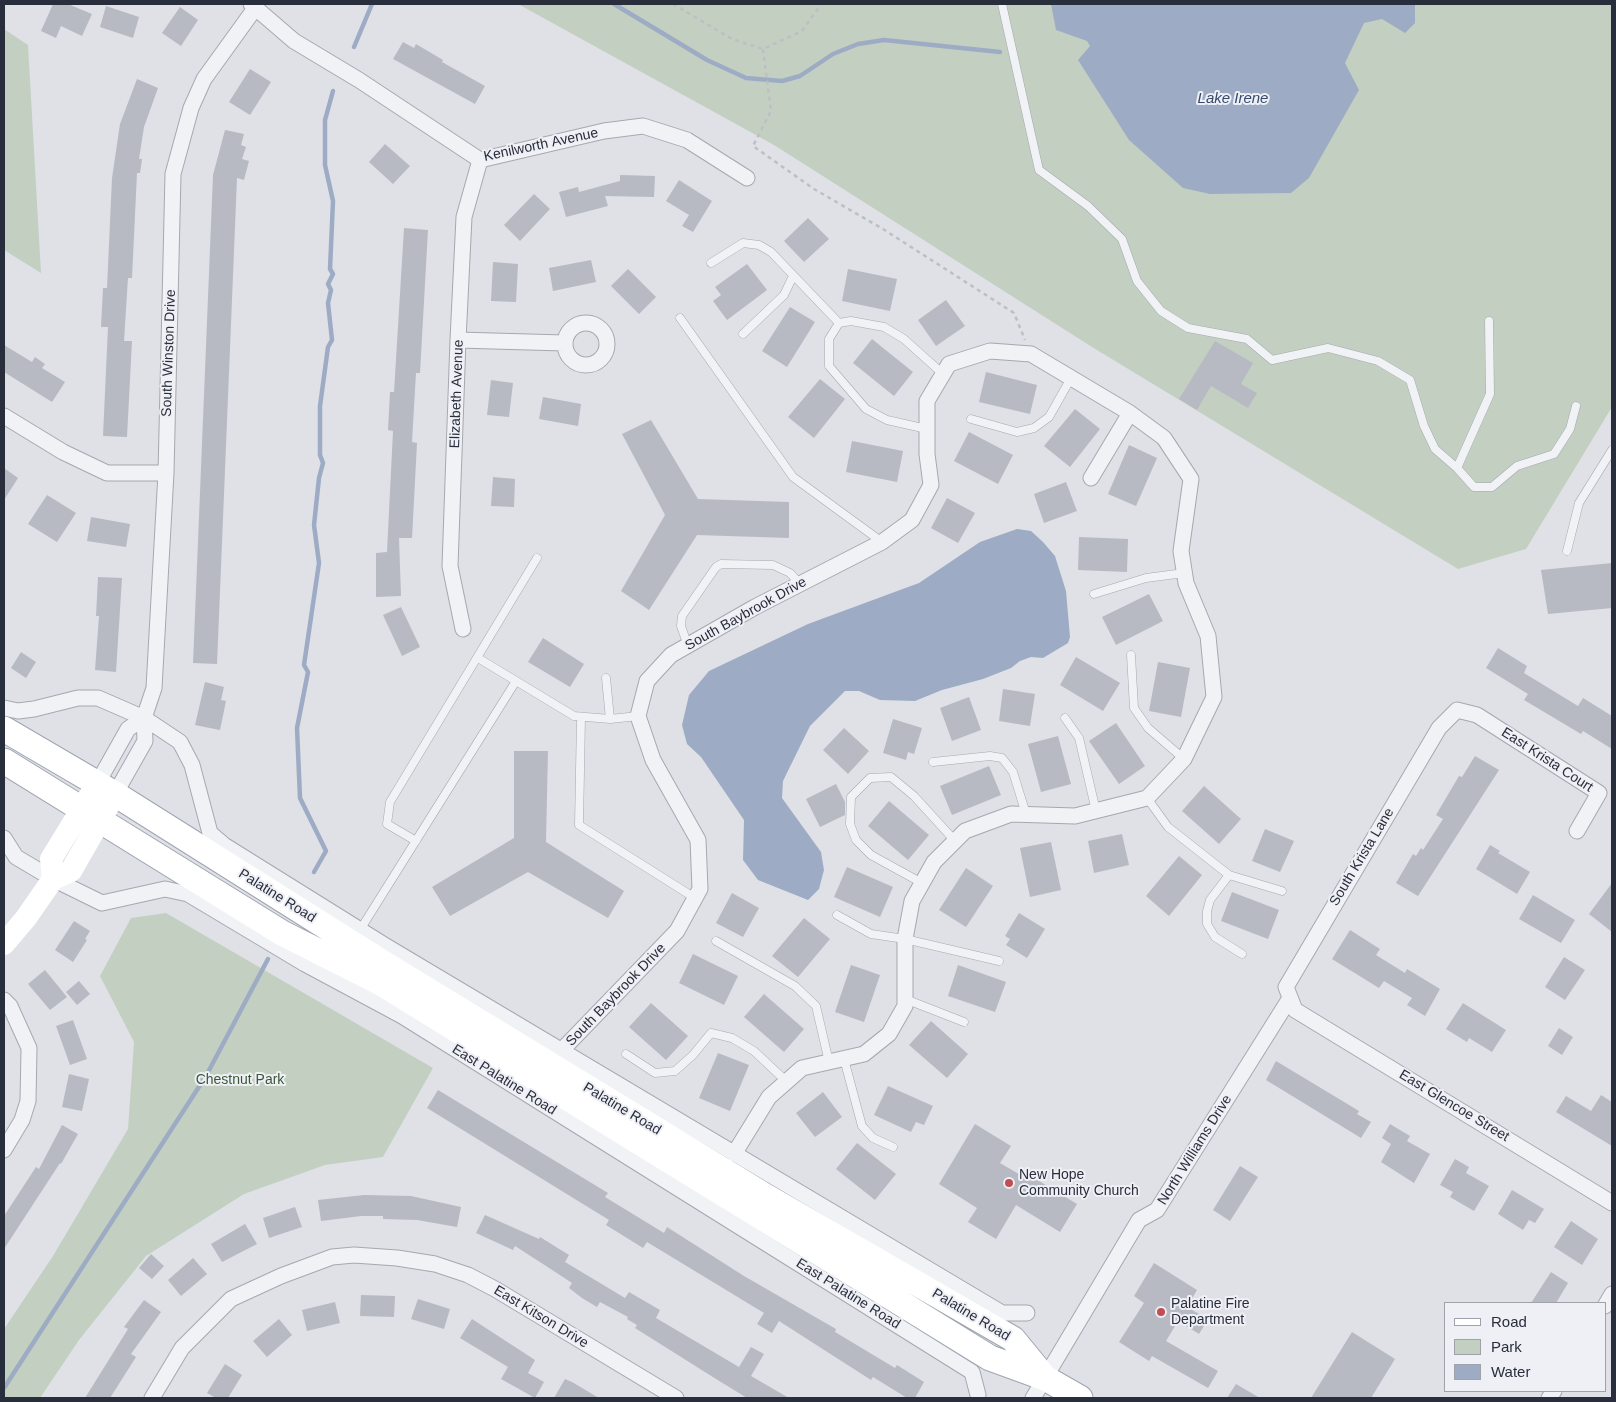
<!DOCTYPE html>
<style>
body{margin:0}
#map{position:relative;width:1616px;height:1402px;overflow:hidden;background:#dfe1e7;font-family:Helvetica,sans-serif}
canvas{display:block}
.frame{position:absolute;inset:0;border:5px solid #292e3c;pointer-events:none}
.legend{position:absolute;left:1444px;top:1302px;width:162px;height:90px;box-sizing:border-box;background:#eef0f5;border:1px solid #9fa2ab;margin:0;padding:6px 9px;list-style:none;font-size:15px;color:#292e3c}
.legend li{display:flex;align-items:center;gap:10px;height:25px}
.legend b{width:25px;border:1px solid #9fa2ab}
</style>
<div id="map">
<canvas width="1616" height="1402"></canvas>
<div class="frame"></div>
<ul class="legend">
<li><b style="height:6px;background:#fff"></b>Road</li>
<li><b style="height:14px;background:#c3d0c1"></b>Park</li>
<li><b style="height:14px;background:#9dacc4"></b>Water</li>
</ul>
</div>
<script>
const c = document.querySelector('canvas').getContext('2d');
c.lineJoin = 'round';
function paint(path, color) { c.fillStyle = color; c.fill(path, 'evenodd'); }
const toPath = rows => new Path2D(rows.map(r => 'M' + r).join(''));
function stroke(path, color, width, dash) { c.strokeStyle = color; c.lineWidth = width; c.lineCap = dash ? 'butt' : 'round'; c.setLineDash(dash || []); c.stroke(path); }
function write(font, color, halo, rows, align = 'center') {
  c.font = font + ' Helvetica,sans-serif'; c.lineWidth = 4; c.setLineDash([]); c.textBaseline = 'middle'; c.strokeStyle = halo; c.fillStyle = color; for (const [text, x, y, turn = 0] of rows) {
    c.save(); c.translate(x, y); c.rotate((+turn || 0) * Math.PI / 180); c.textAlign = isNaN(turn) ? turn : align; if (halo) c.strokeText(text, 0, 0); c.fillText(text, 0, 0); c.restore();
  }
}
paint(toPath([
 [518,4,1612,4,1612,407,1526,549,1458,569,1092,347,774,145],
 [4,29,28,45,41,273,4,250],
 [166,913,433,1068,383,1157,325,1165,244,1194,146,1256,79,1340,40,1398,4,1398,4,1329,53,1256,128,1129,134,1042,100,976,131,918]
]), '#c3d0c1');
paint(toPath([
 [1051,4,1415,4,1415,23,1405,33,1382,19,1364,23,1345,63,1359,90,1309,178,1291,193,1210,194,1183,188,1129,140,1078,60,1090,46,1087,41,1056,30],
 [1017,529,1031,531,1043,542,1055,556,1066,591,1070,637,1068,643,1043,658,1031,657,1020,661,1011,668,983,679,942,690,915,701,880,700,859,691,845,691,810,726,783,781,782,798,821,852,824,870,819,889,808,900,758,880,743,860,744,820,701,757,687,744,682,725,689,695,709,671,808,624,919,583,980,542]
]), '#9dacc4');
stroke(toPath([
 [614,4,707,60,746,78,782,81,800,76,833,54,858,44,884,40,1000,52],
 [354,47,372,4],
 [314,872,326,851,300,798,297,728,308,672,304,665,319,563,314,525,319,478,323,463,320,455,320,406,328,347,332,340,328,303,331,290,328,284,333,274,330,269,333,201,325,165,325,120,333,91],
 [4,1388,206,1076,268,959]
]), '#9dacc4', 4.5);
paint(toPath([
 [53,4,68,4,92,14,82,36,61,26,56,38,41,31],
 [106,6,139,17,133,38,100,27],
 [180,7,198,20,181,46,162,33],
 [403,42,414,48,416,44,443,60,442,62,485,86,475,104,393,59],
 [250,69,271,82,250,115,229,102],
 [137,79,158,88,144,127,139,159,142,159,140,173,137,173,132,278,128,278,124,341,132,341,127,437,103,436,108,327,101,327,103,288,107,288,112,178,120,124],
 [225,130,244,134,241,145,246,147,242,159,249,161,244,180,237,178,217,664,193,663,213,175],
 [385,144,410,166,393,184,369,162],
 [620,175,655,176,654,197,605,196,608,206,566,217,559,192,578,187,579,192,620,181],
 [679,180,712,201,693,232,682,226,689,215,666,201],
 [534,194,550,209,520,241,504,225],
 [808,218,829,239,804,262,784,241],
 [404,228,428,230,420,373,416,373,412,442,417,443,412,538,399,538,401,596,376,597,376,553,387,552,393,431,388,430,390,392,394,392],
 [591,260,596,282,553,291,549,268],
 [493,262,518,264,516,302,491,301],
 [747,264,767,290,727,320,713,301,721,295,715,287],
 [628,269,656,297,639,314,611,286],
 [848,269,897,279,890,311,842,301],
 [946,300,965,326,936,346,918,320],
 [790,307,815,322,787,367,762,351],
 [872,339,913,372,894,396,853,363],
 [1215,341,1253,363,1241,384,1257,393,1248,408,1211,386,1197,410,1179,399],
 [4,345,32,362,35,357,45,364,42,368,65,382,52,402,4,372],
 [986,372,1037,385,1030,414,979,402],
 [820,379,845,399,814,438,788,417],
 [491,380,513,383,509,417,487,415],
 [543,397,581,404,578,426,539,419],
 [1075,409,1100,429,1070,467,1044,446],
 [651,420,698,499,789,502,789,538,697,535,649,610,621,591,665,515,622,434],
 [969,432,1013,455,998,484,954,461],
 [852,441,903,451,897,482,846,472],
 [1129,445,1157,458,1136,506,1108,494],
 [4,468,18,478,4,500],
 [493,477,515,479,514,507,491,506],
 [1066,482,1077,511,1044,523,1034,494],
 [47,495,76,513,57,542,28,524],
 [947,498,975,513,958,543,931,528],
 [91,517,130,524,126,547,87,541],
 [1079,537,1128,539,1127,572,1078,570],
 [1612,563,1612,608,1548,614,1541,570],
 [98,577,122,578,116,672,95,670,99,616,96,616],
 [1149,594,1163,621,1116,645,1102,617],
 [401,607,420,647,402,656,383,615],
 [543,638,584,664,570,687,528,662],
 [1498,648,1527,666,1524,673,1578,706,1583,698,1612,716,1612,749,1583,731,1581,734,1524,700,1528,694,1486,668],
 [21,652,36,662,26,678,11,668],
 [1076,657,1120,683,1103,711,1060,685],
 [1158,662,1190,668,1181,717,1149,711],
 [205,682,224,687,221,700,226,701,220,730,195,725],
 [1003,689,1035,694,1030,726,999,721],
 [969,697,981,730,952,741,940,708],
 [893,719,922,728,914,754,908,752,906,760,883,753],
 [1116,723,1145,766,1119,784,1089,741],
 [844,728,869,751,848,774,823,750],
 [1058,736,1071,784,1041,792,1028,744],
 [514,751,548,751,546,842,624,891,608,918,528,872,450,916,432,887,514,838],
 [1475,756,1499,770,1418,896,1396,883,1413,854,1416,856,1421,848,1423,850,1443,819,1436,815,1459,776,1462,777],
 [989,766,1001,795,952,815,940,786],
 [836,784,845,802,845,815,820,827,806,799],
 [1204,786,1241,819,1219,844,1182,811],
 [889,801,929,835,908,860,868,826],
 [1265,829,1294,841,1280,872,1252,861],
 [1122,834,1129,865,1094,873,1088,841],
 [1051,842,1061,890,1030,897,1020,848],
 [1490,845,1500,851,1498,853,1530,872,1517,894,1476,869],
 [1179,856,1202,875,1169,916,1146,896],
 [847,867,893,887,880,917,834,897],
 [966,868,993,886,966,927,939,910],
 [1612,883,1612,932,1589,914],
 [1232,892,1279,910,1268,939,1221,921],
 [732,893,759,908,743,937,716,923],
 [1533,895,1575,920,1561,943,1519,919],
 [1019,913,1045,929,1027,958,1006,945,1010,939,1005,936],
 [804,918,830,939,798,977,772,956],
 [74,921,90,931,85,939,87,940,73,962,55,950],
 [1350,930,1380,949,1376,955,1405,973,1407,969,1440,989,1425,1016,1407,1005,1412,998,1384,981,1379,988,1332,959],
 [693,954,738,976,724,1005,679,983],
 [1564,957,1585,970,1565,1000,1545,987],
 [851,965,880,975,864,1022,835,1012],
 [958,965,1006,982,995,1012,948,996],
 [45,970,67,997,50,1010,28,984],
 [79,981,90,994,77,1005,66,992],
 [764,994,804,1029,784,1052,744,1017],
 [651,1003,688,1036,666,1060,629,1027],
 [1463,1003,1506,1030,1492,1052,1469,1038,1467,1042,1446,1029],
 [73,1020,87,1059,70,1065,56,1026],
 [931,1021,968,1054,947,1078,909,1045],
 [1559,1028,1573,1037,1562,1055,1548,1046],
 [718,1053,749,1065,730,1111,699,1098],
 [1276,1061,1359,1111,1357,1114,1371,1122,1361,1138,1266,1080],
 [69,1074,89,1079,82,1111,62,1107],
 [888,1086,933,1106,924,1125,916,1122,911,1132,874,1115],
 [438,1090,608,1193,605,1197,664,1233,667,1227,744,1276,836,1329,835,1332,895,1368,897,1365,924,1382,915,1398,907,1398,873,1377,871,1380,779,1321,772,1333,757,1324,764,1313,647,1242,643,1248,606,1225,609,1220,427,1108],
 [823,1092,842,1117,815,1137,796,1113],
 [1601,1095,1612,1102,1612,1146,1556,1112,1566,1096,1591,1111],
 [975,1124,1011,1146,1000,1163,1029,1180,1031,1176,1077,1204,1060,1232,1016,1205,996,1239,968,1222,977,1208,939,1184],
 [1390,1124,1410,1136,1407,1141,1430,1154,1414,1183,1381,1162,1391,1144,1382,1138],
 [62,1125,78,1134,61,1164,60,1163,4,1249,4,1216,36,1167,39,1169],
 [857,1143,896,1174,875,1200,836,1169],
 [1455,1159,1469,1167,1466,1173,1489,1186,1474,1211,1450,1197,1453,1192,1440,1185],
 [1240,1166,1258,1177,1230,1221,1213,1210],
 [1512,1190,1544,1209,1535,1223,1529,1220,1523,1230,1498,1214],
 [364,1195,411,1196,461,1207,457,1227,417,1220,383,1219,383,1216,361,1216,321,1221,318,1200],
 [295,1207,302,1227,269,1238,263,1218],
 [485,1215,539,1239,540,1237,569,1255,565,1262,625,1298,629,1292,660,1310,656,1318,739,1367,751,1347,764,1354,751,1376,789,1398,747,1398,716,1379,635,1328,637,1325,627,1319,628,1317,600,1302,597,1307,582,1298,569,1288,572,1283,543,1264,515,1246,513,1250,476,1233],
 [1571,1221,1598,1239,1582,1265,1554,1247],
 [245,1224,257,1244,222,1262,211,1244],
 [151,1254,164,1266,152,1279,139,1268],
 [193,1258,207,1274,181,1296,168,1280],
 [1154,1263,1197,1290,1187,1307,1208,1319,1199,1334,1178,1321,1166,1341,1218,1371,1208,1388,1152,1356,1149,1361,1119,1342,1144,1303,1134,1296],
 [1551,1272,1568,1283,1556,1303,1531,1303],
 [361,1295,395,1296,394,1317,360,1316],
 [418,1299,450,1309,444,1329,411,1319],
 [144,1300,161,1312,131,1354,136,1357,110,1398,85,1398,128,1329,124,1327],
 [335,1302,340,1323,307,1331,302,1310],
 [279,1319,292,1335,267,1357,253,1341],
 [472,1319,535,1360,528,1373,544,1382,535,1398,501,1379,508,1367,460,1338],
 [1352,1332,1395,1359,1371,1398,1311,1398],
 [225,1364,242,1375,228,1398,216,1398,207,1393],
 [565,1379,572,1382,599,1398,554,1398],
 [1236,1384,1260,1398,1227,1398]
]), '#b7bac3');
const lane = toPath([
 [1002,4,1039,170,1088,206,1122,239,1137,281,1161,311,1188,328,1247,339,1272,360,1328,348,1378,361,1410,380,1424,426,1435,449,1457,468,1474,487,1492,487,1517,466,1554,454,1570,429,1576,406],
 [711,263,743,243,759,245,771,252,839,323],
 [680,318,793,477,882,542],
 [743,334,784,295,793,276],
 [971,419,1017,432,1034,428,1049,417,1071,378],
 [927,429,887,420,866,409,829,366,829,339,839,323,851,321,884,327,904,339,943,374],
 [1457,468,1490,394,1489,321],
 [1567,551,1579,503,1612,450],
 [1094,594,1146,578,1184,573],
 [688,646,681,626,682,616,716,567,721,564,773,565,790,573,800,584],
 [1131,655,1134,708,1148,728,1184,759],
 [478,658,574,716,610,719,638,716],
 [606,678,610,719],
 [581,717,579,825,695,898],
 [1065,718,1079,738,1096,811],
 [933,762,990,756,1002,758,1013,772,1026,814],
 [1147,798,1168,827,1229,875,1282,891],
 [416,841,387,824,390,802,537,558],
 [1229,875,1210,900,1207,911,1207,924,1215,937,1242,954],
 [922,883,871,855,856,840,850,824,851,797,870,778,891,777,914,796,955,841],
 [837,915,871,934,905,939,999,961],
 [360,930,516,681],
 [716,941,795,986,816,1006,829,1062],
 [905,999,964,1022],
 [626,1054,655,1073,675,1071,693,1055,711,1033,732,1038,754,1051,787,1082],
 [844,1059,862,1126,873,1138,893,1147]
]);
const street = toPath([
 [251,4,294,41,359,80,480,160,604,131,643,126,687,140,747,178],
 '565 344a21 21 0 1 1 42 0a21 21 0 1 1-42 0Z',
 [458,340,564,343],
 [4,416,63,452,107,473,166,473],
 [1091,478,1130,413],
 [463,629,450,566,458,340,464,217,480,160],
 [4,708,18,711,34,709,78,698,98,698,144,718,180,742,192,765,210,833,224,845,386,946,1002,1313,1027,1313],
 [97,784,128,729,144,718],
 [115,794,145,741,144,718,154,688,166,473,173,174,191,108,204,79,256,7],
 [1577,831,1599,793,1477,715,1457,710,1439,728,1286,987,1295,1010,1612,1203],
 [4,838,16,857,53,879,102,903,165,889,188,894,305,964,402,1016,972,1372,978,1395],
 [4,1000,10,1006,29,1048,28,1101,22,1120,4,1150],
 [562,1050,677,931,700,889,698,840,653,760,638,716,647,681,671,655,755,607,882,542,912,520,931,485,927,454,927,401,949,364,990,351,1031,354,1130,413,1164,438,1191,479,1181,551,1186,583,1208,636,1214,697,1184,759,1147,798,1075,816,1011,814,965,831,934,862,912,901,905,939,905,1006,889,1034,864,1054,802,1068,769,1097,734,1154],
 [1605,1306,1612,1294],
 [152,1398,182,1348,231,1299,281,1276,332,1257,354,1255,397,1258,435,1264,468,1275,495,1289,676,1398],
 [1033,1398,1139,1220,1157,1210,1290,998],
 [1549,1398,1554,1391]
]);
const primary = toPath([
 [4,729,115,794,385,964,762,1194,1013,1339,1045,1378],
 [4,761,282,933,381,983,990,1358,1045,1378,1080,1398]
]);
stroke(lane, '#a5a8b0', 9);
stroke(street, '#a5a8b0', 17);
stroke(primary, '#9fa5b1', 27);
stroke(toPath([
 [673,4,732,39,763,49,802,31,821,4],
 [763,49,771,111,753,146,814,189,883,229,1014,313,1025,340]
]), '#bdbfc5', 2.5, [4, 4]);
stroke(lane, '#f1f2f5', 8);
stroke(street, '#f1f2f5', 15);
stroke(toPath([
 [53,879,51,859,97,784],
 [4,944,26,918,53,879,71,871,115,794]
]), '#fff', 22);
stroke(primary, '#fff', 25);
for (const [x, y, r, color] of [
 [1009,1183,5,"#c24e55"],
 [1161,1312,5,"#c24e55"]
]) { const dot = new Path2D(); dot.arc(x, y, r, 0, 2 * Math.PI); c.fillStyle = color; c.fill(dot); stroke(dot, '#eef0f5', 2); }
write('14px', '#292e3c', '#eef0f5', [
 ["Kenilworth Avenue",541,145,-12],
 ["South Winston Drive",169,353,-88],
 ["Elizabeth Avenue",457,394,-88],
 ["South Baybrook Drive",746,614,-29],
 ["East Krista Court",1547,760,33],
 ["South Krista Lane",1362,857,-59],
 ["Palatine Road",277,896,32],
 ["South Baybrook Drive",616,995,-46],
 ["East Palatine Road",504,1080,32],
 ["East Glencoe Street",1454,1106,31],
 ["Palatine Road",622,1109,31],
 ["North Williams Drive",1195,1150,-58],
 ["East Palatine Road",848,1294,32],
 ["Palatine Road",971,1315,31],
 ["East Kitson Drive",541,1317,31]
]);
write('14px', '#3b5738', '#eef0f5', [
 ["Chestnut Park",240,1080]
]);
write('14px', '#292e3c', '#eef0f5', [
 ["New Hope",1019,1175],
 ["Community Church",1019,1191],
 ["Palatine Fire",1171,1304],
 ["Department",1171,1320]
], 'left');
write('italic 15px', '#374a6d', '#eef0f5', [
 ["Lake Irene",1233,99]
]);
</script>
